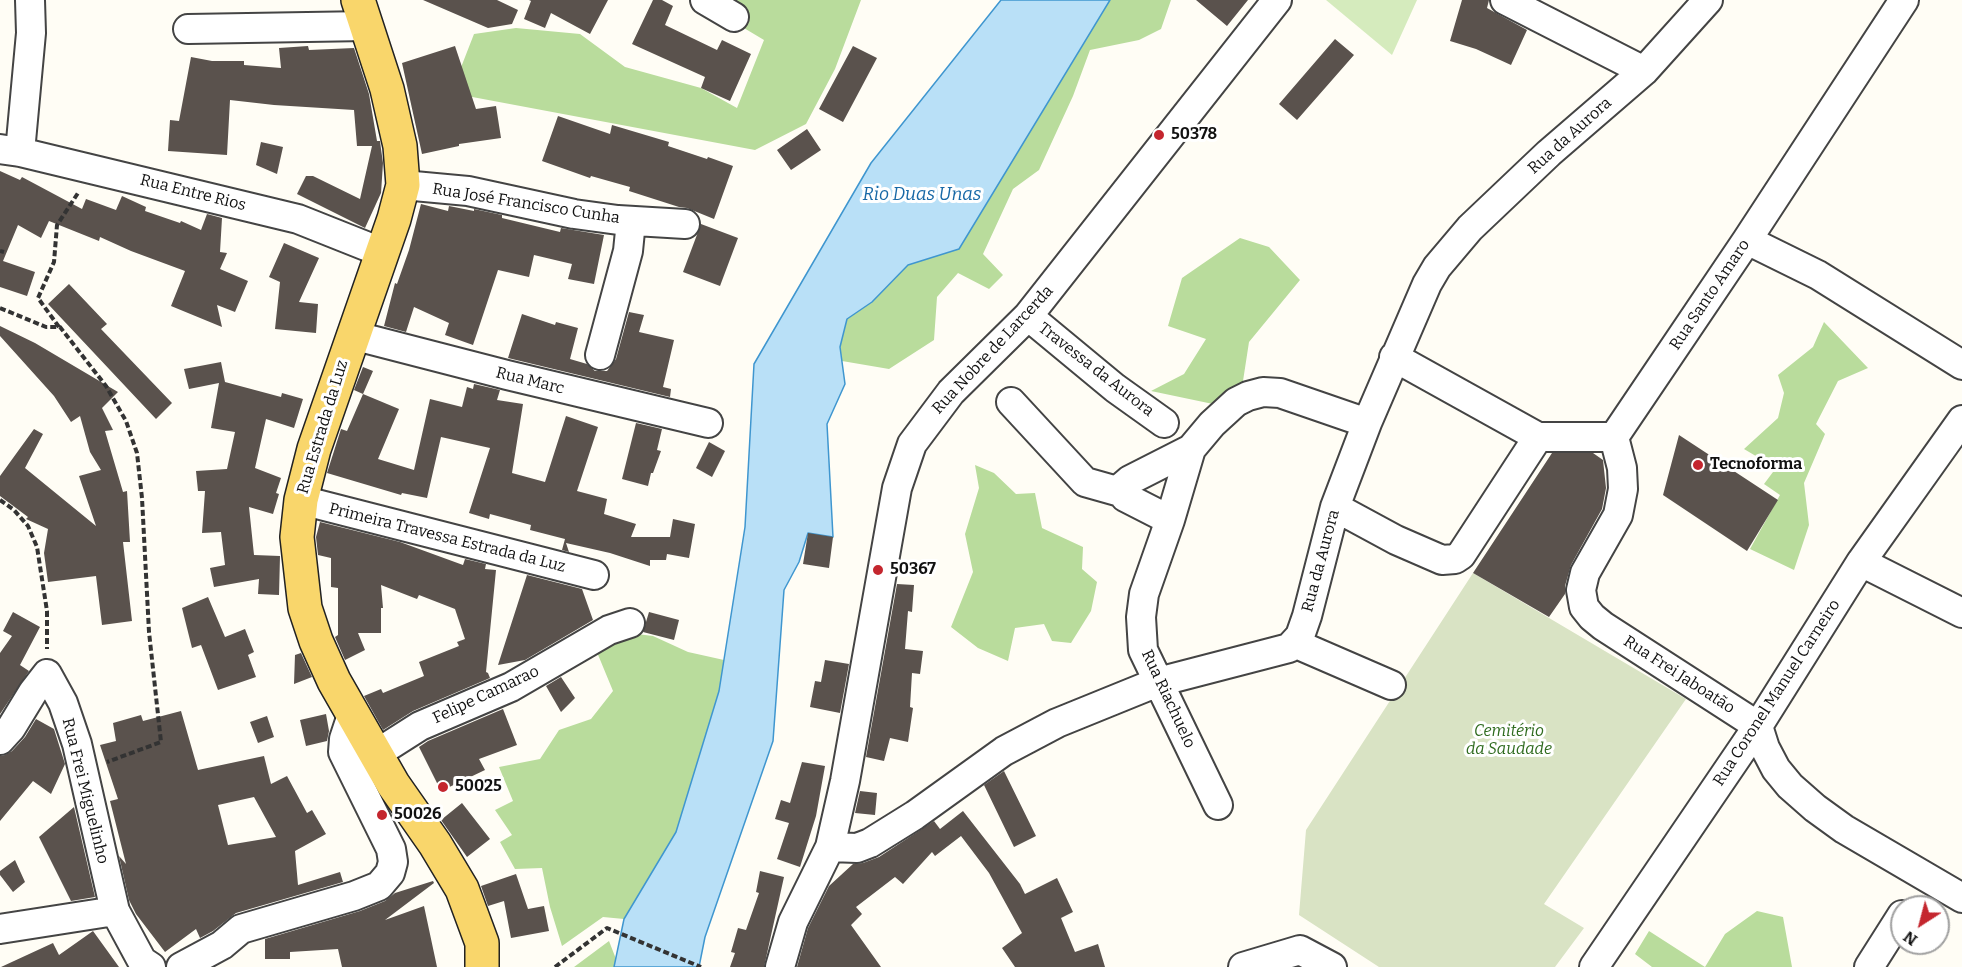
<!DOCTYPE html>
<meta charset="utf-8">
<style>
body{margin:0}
#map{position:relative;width:1962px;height:967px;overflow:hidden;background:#fffdf5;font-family:Bitter,serif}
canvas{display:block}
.north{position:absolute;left:1890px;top:895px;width:60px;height:60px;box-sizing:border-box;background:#fff;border:2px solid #a0a0a0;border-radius:50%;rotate:216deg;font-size:16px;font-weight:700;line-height:24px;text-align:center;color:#111}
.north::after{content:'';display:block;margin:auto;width:21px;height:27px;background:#c4262e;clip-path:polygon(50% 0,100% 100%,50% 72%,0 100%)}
</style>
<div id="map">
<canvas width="1962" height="967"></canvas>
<div class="north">N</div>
</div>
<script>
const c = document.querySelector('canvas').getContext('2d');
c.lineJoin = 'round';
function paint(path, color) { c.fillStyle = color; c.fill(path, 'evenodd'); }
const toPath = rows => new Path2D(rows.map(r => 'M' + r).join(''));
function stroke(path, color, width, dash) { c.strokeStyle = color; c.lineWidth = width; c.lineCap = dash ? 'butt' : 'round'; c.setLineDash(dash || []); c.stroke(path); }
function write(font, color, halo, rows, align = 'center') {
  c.font = font + ' Bitter,serif'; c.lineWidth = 6; c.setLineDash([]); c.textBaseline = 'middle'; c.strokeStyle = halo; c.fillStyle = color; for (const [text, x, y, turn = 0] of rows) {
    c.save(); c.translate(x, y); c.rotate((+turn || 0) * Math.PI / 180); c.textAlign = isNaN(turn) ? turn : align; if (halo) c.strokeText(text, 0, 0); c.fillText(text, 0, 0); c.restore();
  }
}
paint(toPath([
 [1326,0,1417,0,1392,55]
]), '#d5ebbd');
paint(toPath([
 [697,0,861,0,835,69,806,124,755,150,451,93,474,34,516,28,580,34,625,67,701,88,737,108,764,40],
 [1110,0,1171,0,1161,29,1139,40,1090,50,1073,96,1039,170,1013,189,983,254,1003,275,989,289,958,273,937,297,934,340,889,369,842,361,840,347,847,319,872,302,908,265,959,249],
 [1240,238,1269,247,1300,280,1249,342,1243,381,1213,404,1151,391,1184,374,1206,339,1168,326,1182,278],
 [1824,322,1868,368,1838,381,1816,424,1825,434,1804,483,1809,525,1794,570,1750,549,1780,495,1764,484,1776,468,1744,449,1778,418,1784,393,1778,375,1813,347],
 [975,465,994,473,1016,494,1035,493,1042,528,1083,547,1082,569,1097,582,1091,611,1071,643,1052,641,1044,624,1015,628,1008,661,978,648,951,627,973,572,965,534,979,488],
 [621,632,653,636,688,652,724,660,719,691,676,832,624,919,603,917,562,946,550,907,542,868,515,869,500,842,512,835,495,810,513,801,499,767,540,759,559,730,591,719,613,691,594,645],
 [1757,911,1783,917,1792,967,1652,967,1635,954,1649,931,1705,967,1725,934],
 [609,941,616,959,614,967,574,967]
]), '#b9dc9c');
paint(toPath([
 [1473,573,1686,699,1544,904,1584,928,1555,967,1379,967,1299,915,1306,830]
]), '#d9e3c4');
const water = toPath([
 [1001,0,1110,0,959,249,908,265,872,302,847,319,840,347,845,384,827,424,833,537,808,533,799,562,784,590,773,741,705,937,699,967,614,967,624,919,676,832,719,691,745,527,754,364,871,163,1001,0]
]);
paint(water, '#b9e0f7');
stroke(water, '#3f96cf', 1.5);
paint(toPath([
 [423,0,497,0,518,10,512,24,488,28],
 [529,0,608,0,590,34,551,13,545,28,524,19,531,1],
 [653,0,662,0,673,6,665,25,717,50,722,40,751,54,730,101,701,88,705,77,632,44],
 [1196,0,1248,0,1227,26],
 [1462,0,1489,0,1487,8,1527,30,1511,65,1476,49,1450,41],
 [1335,39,1354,55,1297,120,1279,104],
 [308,46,309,50,354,48,369,94,377,141,380,141,381,149,383,163,381,193,365,228,297,194,306,176,313,176,360,199,372,146,357,146,354,110,274,105,230,100,227,155,168,151,170,120,179,121,191,57,212,61,244,61,244,65,281,68,279,48],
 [455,46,476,109,496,106,501,138,459,144,459,146,422,154,402,63],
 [853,46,877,58,843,122,819,109],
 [558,116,610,134,612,125,669,142,668,146,707,159,708,157,733,166,714,219,687,208,679,207,629,191,630,187,591,176,590,178,542,161],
 [807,129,821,150,791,170,777,150],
 [261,142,283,147,277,174,256,165],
 [0,171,20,180,22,177,82,209,86,199,116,210,122,196,146,207,145,211,180,223,181,221,201,230,207,214,222,218,220,252,227,253,220,269,248,281,235,312,217,305,222,327,171,306,185,271,131,251,100,237,99,241,49,221,41,238,18,225,3,261,35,272,27,296,0,287],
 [421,204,448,211,449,206,474,211,474,209,502,215,502,218,560,232,561,228,604,235,594,284,568,279,572,264,534,255,529,277,498,270,473,345,445,335,449,323,414,307,406,332,384,326,395,283,397,284,409,250],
 [701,224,738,238,720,286,683,272],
 [284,243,319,258,299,302,318,304,316,333,275,329,280,282,269,277],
 [69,284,107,324,101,329,172,403,156,419,48,304],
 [629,312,644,315,639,332,674,340,663,387,671,389,670,397,508,358,522,314,555,325,556,322,578,328,570,359,587,364,595,371,607,371,616,359],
 [0,326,35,343,118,392,102,408,113,430,105,431,123,492,127,491,130,542,123,542,132,621,102,625,96,576,48,582,44,553,48,529,26,519,28,517,0,496,0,476,34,429,43,434,25,468,96,526,79,476,101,470,90,452,80,416,71,422,54,396,0,336],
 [221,362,225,382,281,397,282,393,303,399,294,428,266,419,255,468,281,478,276,493,279,494,273,514,249,507,254,555,280,556,279,595,258,594,259,579,214,587,210,568,225,565,221,532,202,533,205,491,198,491,196,471,227,469,235,432,211,428,219,383,189,389,184,369],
 [363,367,373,371,363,394,354,390],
 [474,384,500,390,497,400,523,404,512,473,545,482,566,416,598,427,577,491,607,499,604,514,636,524,631,537,670,537,673,519,695,524,689,558,667,554,666,560,650,560,650,566,610,553,566,543,569,552,562,550,565,539,530,530,531,525,490,514,489,519,469,513,490,448,441,437,427,498,402,493,401,495,327,473,341,429,347,431,363,394,399,409,378,459,414,470,430,399,462,407,467,387,473,389],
 [636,423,662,429,657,450,661,451,653,473,651,473,648,486,622,479],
 [1679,435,1778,500,1747,551,1663,495],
 [709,442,725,451,712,477,696,468],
 [1552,453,1593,453,1603,460,1606,488,1602,509,1571,565,1565,586,1565,594,1549,617,1473,573],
 [320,522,400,542,463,565,465,559,486,564,485,569,496,570,486,672,488,673,490,678,413,711,383,730,364,696,381,689,383,693,424,676,419,662,459,646,457,642,465,639,455,609,419,595,417,599,381,585,383,608,381,608,381,633,358,633,365,650,345,660,335,637,338,635,338,588,331,587,331,558,318,555,316,537],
 [808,533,833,537,829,568,803,564],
 [527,575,582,589,593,620,525,660,498,665],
 [897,584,914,585,912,612,908,611,905,649,923,651,920,674,912,673,910,707,913,708,908,742,890,738,884,761,866,757],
 [208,597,225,637,245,629,254,652,248,655,256,677,218,690,201,645,192,648,182,608],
 [13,612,40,627,20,665,29,671,0,714,0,653,12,636,3,631],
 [649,612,679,620,674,640,643,632],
 [301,653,312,677,294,684,295,655],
 [825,660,849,664,840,713,810,707,815,681,821,682],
 [561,677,575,698,561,712,546,686],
 [503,709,517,745,479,759,485,770,441,791,419,747,428,741],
 [181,711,198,770,264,756,271,784,287,776,307,813,312,810,326,834,295,851,298,885,340,872,343,882,236,913,213,931,200,938,196,929,165,952,136,914,129,900,119,856,126,864,110,801,118,799,100,745,116,741,113,723,141,715,143,721],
 [254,797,276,837,228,845,218,805],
 [326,714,329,731,327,741,306,746,300,720],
 [267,716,274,737,258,743,250,722],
 [36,719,54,729,65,764,51,794,33,781,0,821,0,756,5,755,12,751,25,737],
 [802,762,825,766,816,816,800,867,777,859,789,823,775,819,781,800,790,803],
 [1004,771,1036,836,1014,847,984,785],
 [860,791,877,793,875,815,855,813],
 [462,803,490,839,467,857,441,820],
 [74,807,95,897,71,901,39,837],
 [963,811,1020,884,1025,894,1057,878,1073,912,1061,918,1075,952,1098,944,1105,967,1015,967,1002,948,1022,933,989,873,961,836,935,856,932,852,903,884,895,877,856,907,862,914,851,925,881,967,797,967,808,928,829,886,853,864,863,863,879,857,934,821,940,829],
 [15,860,25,882,13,892,0,875,0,871],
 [760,871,784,877,764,967,730,967,735,953,731,952,738,928,746,930,759,893,756,892],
 [516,874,528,909,544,906,549,931,511,938,504,901,488,906,481,886],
 [433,881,434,883,385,920,424,906,437,967,342,967,338,949,290,952,290,959,265,959,265,939,360,911,385,901,395,893],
 [93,931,119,967,1,967,53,943,59,955]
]), '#5a524d');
const minor = toPath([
 [705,0,734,17],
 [1505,0,1644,71],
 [1904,0,1747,240,1614,437,1622,468,1623,489,1618,515,1585,573,1581,590,1584,607,1592,617,1603,626,1758,726,1765,748,1776,769,1790,786,1815,808,1844,829,1962,898],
 [188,29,367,26],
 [0,149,20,152,298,219,381,252],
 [20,152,31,33,30,0],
 [403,185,468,191,574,214,618,220,685,224],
 [1747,240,1818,275,1962,365],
 [1028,316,1115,388,1164,423],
 [352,335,507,375,708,423],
 [600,355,628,251,631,221],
 [1394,357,1538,437],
 [1011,402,1085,482,1124,493],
 [1538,437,1614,437],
 [1191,449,1170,520,1125,497,1123,486,1130,480,1191,449,1212,424,1236,402,1248,396,1263,392,1280,393,1367,423],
 [301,500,594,575],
 [1335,507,1396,540,1442,560,1455,559,1461,555,1538,437],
 [1170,520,1144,594,1141,617,1143,650,1218,805],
 [1861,562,1962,613],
 [1294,643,1391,685],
 [0,740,11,728,33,692,47,674,63,703,77,744,115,911],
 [376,754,420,726,511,687,609,630,630,623],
 [830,847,857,848,870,843,915,815,1004,751,1057,723,1158,682,1289,648,1300,636,1307,616,1335,507,1367,423,1427,284,1437,267,1470,228,1549,153,1644,71,1708,0],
 [0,929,115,911,142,961,151,967],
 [181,967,222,945,241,929,354,896,379,886,390,873,393,862,391,849,343,752,344,739,353,712],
 [780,967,793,922,830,847,845,781,897,488,912,444,951,392,1028,316,1277,0],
 [1243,967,1300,950,1332,967],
 [1594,967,1758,726,1861,562,1962,420],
 [1869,967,1902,915]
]);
const major = toPath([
 [358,0,387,89,400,146,403,185,394,219,314,449,301,500,297,537,305,608,316,641,334,681,393,784,435,844,462,889,482,943,482,967]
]);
stroke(minor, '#444', 32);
stroke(major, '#222', 36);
stroke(toPath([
 [0,251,4,252],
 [0,308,46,327,60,327,106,386,126,421,137,453,142,498,149,632,161,742,107,762],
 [59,327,38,298,54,262,57,225,78,193],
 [0,500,14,510,28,526,37,547,47,611,47,649],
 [555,967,607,928,701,967]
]), '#333', 4, [6, 3]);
stroke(minor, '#fff', 28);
stroke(major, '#f9d66b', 33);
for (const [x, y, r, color] of [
 [1159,135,6,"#c4262e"],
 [1698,465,6,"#c4262e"],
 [878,570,6,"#c4262e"],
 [443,787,6,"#c4262e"],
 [382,815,6,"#c4262e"]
]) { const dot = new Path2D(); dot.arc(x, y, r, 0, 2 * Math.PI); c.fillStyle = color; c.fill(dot); stroke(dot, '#fff', 2); }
write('bold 16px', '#111', '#fff', [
 ["50378",1171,135],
 ["Tecnoforma",1710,465],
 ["50367",890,570],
 ["50025",455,787],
 ["50026",394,815]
], 'left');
write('16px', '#111', '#fff', [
 ["Rua da Aurora",1570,136,-42],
 ["Rua Entre Rios",193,193,14],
 ["Rua José Francisco Cunha",526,204,9],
 ["Rua Santo Amaro",1710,295,-56],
 ["Rua Nobre de Larcerda",993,350,-47],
 ["Travessa da Aurora",1096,370,38],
 ["Rua Marc",530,381,14],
 ["Rua Estrada da Luz",323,427,-73],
 ["Primeira Travessa Estrada da Luz",447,538,14],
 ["Rua da Aurora",1321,561,-75],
 ["Rua Frei Jaboatão",1679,675,33],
 ["Rua Coronel Manuel Carneiro",1777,693,-57],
 ["Felipe Camarao",486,695,-25],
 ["Rua Riachuelo",1168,699,65],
 ["Rua Frei Miguelinho",85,791,76]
]);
write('italic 16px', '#2f6b1f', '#fff', [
 ["Cemitério",1509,732],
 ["da Saudade",1509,750]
]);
write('italic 18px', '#1768a6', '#fff', [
 ["Rio Duas Unas",922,195]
]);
</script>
